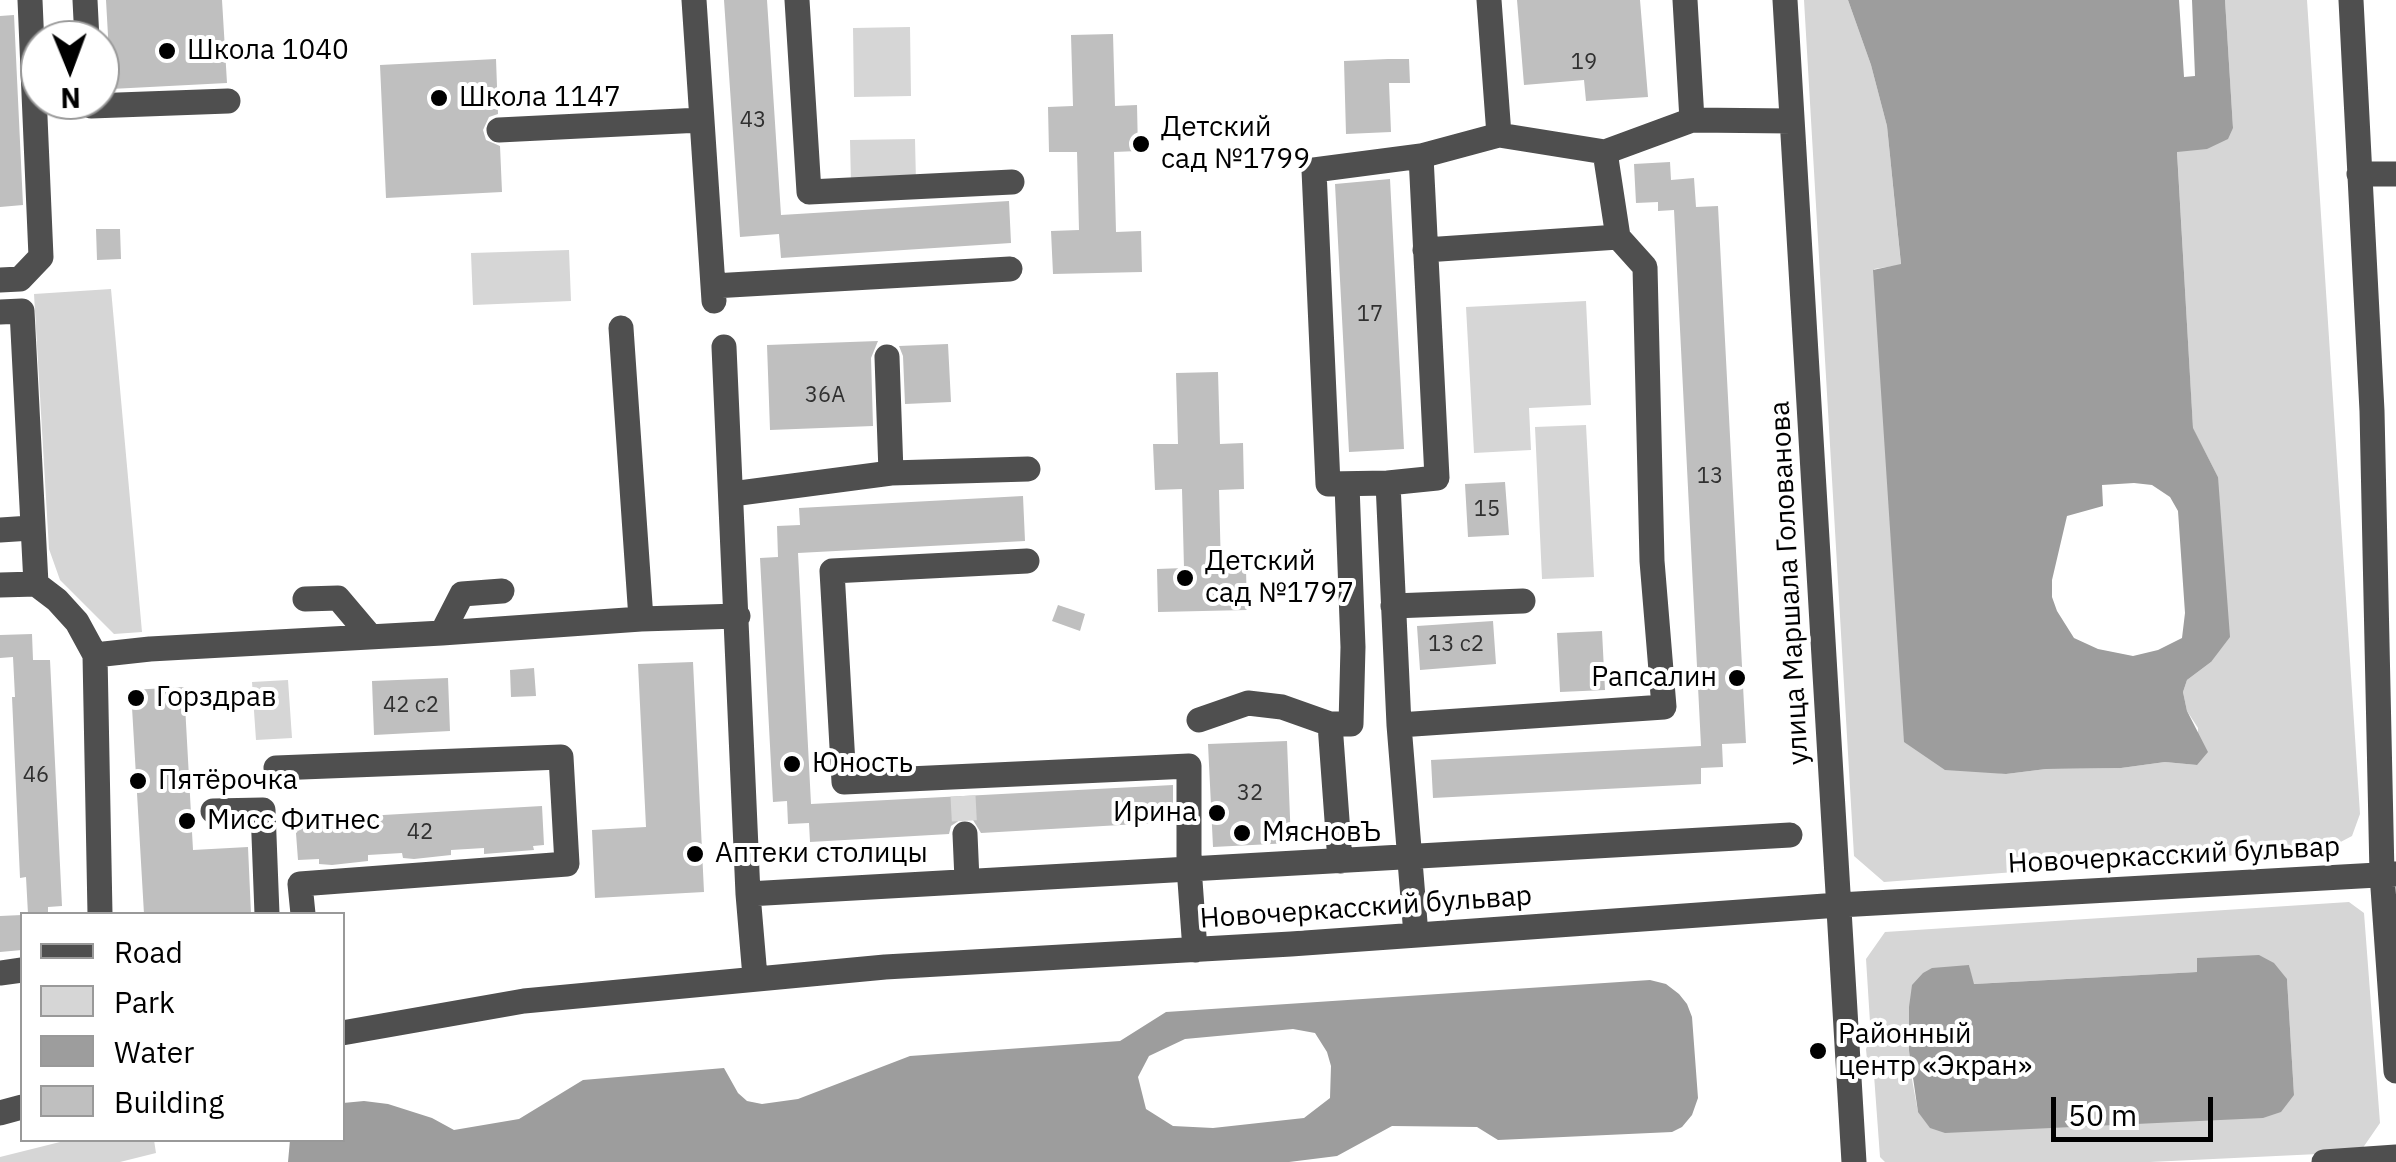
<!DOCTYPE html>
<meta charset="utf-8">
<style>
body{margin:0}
#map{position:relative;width:2396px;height:1162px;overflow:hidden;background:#fff;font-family:"IBM Plex Sans",sans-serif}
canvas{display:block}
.legend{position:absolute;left:20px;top:912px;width:325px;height:230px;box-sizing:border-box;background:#fff;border:2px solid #999;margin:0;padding:12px 18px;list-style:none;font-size:30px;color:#000}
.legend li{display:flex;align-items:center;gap:20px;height:50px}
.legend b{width:50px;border:2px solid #999}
.north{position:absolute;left:20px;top:20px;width:100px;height:100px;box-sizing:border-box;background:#fff;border:2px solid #999;border-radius:50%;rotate:179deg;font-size:28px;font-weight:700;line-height:40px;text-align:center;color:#000}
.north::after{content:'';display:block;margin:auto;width:35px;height:45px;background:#000;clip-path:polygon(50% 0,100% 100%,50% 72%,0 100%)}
.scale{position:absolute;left:2051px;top:1097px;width:162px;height:45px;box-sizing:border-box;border:5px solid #000;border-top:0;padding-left:12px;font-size:30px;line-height:35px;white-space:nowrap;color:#000;-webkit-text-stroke:8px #fff;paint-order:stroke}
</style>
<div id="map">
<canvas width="2396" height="1162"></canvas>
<ul class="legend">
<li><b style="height:12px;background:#4f4f4f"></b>Road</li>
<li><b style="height:28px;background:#d6d6d6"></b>Park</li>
<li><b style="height:28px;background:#9d9d9d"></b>Water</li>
<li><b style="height:28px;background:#bfbfbf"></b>Building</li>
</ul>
<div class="north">N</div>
<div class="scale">50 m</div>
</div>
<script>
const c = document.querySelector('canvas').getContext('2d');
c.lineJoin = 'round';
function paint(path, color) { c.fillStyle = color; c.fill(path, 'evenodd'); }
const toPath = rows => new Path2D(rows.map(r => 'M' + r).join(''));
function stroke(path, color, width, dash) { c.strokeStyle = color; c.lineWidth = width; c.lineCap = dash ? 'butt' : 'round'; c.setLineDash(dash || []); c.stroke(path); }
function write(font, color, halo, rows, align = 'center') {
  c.font = font + ' "IBM Plex Sans",sans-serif'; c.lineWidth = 8; c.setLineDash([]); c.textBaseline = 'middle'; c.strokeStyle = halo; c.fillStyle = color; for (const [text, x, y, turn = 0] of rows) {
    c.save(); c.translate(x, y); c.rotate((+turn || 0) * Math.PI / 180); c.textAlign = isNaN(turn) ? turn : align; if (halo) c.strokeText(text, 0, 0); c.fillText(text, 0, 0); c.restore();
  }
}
paint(toPath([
 [1804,0,1848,0,1871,65,1887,126,1901,265,1874,269,1984,771,2006,774,2046,769,2121,768,2165,762,2197,765,2198,728,2187,711,2183,692,2187,680,2211,662,2218,477,2193,429,2177,151,2233,128,2225,0,2307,0,2360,814,2352,836,2329,848,1884,882,1854,856],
 [910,27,911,96,854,97,853,28],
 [915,139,916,183,851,184,850,140],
 [569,250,571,301,473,305,471,253],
 [111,289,142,632,114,634,60,580,49,549,34,294],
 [1586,301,1591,405,1529,408,1531,450,1474,453,1466,307],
 [1586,425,1594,577,1542,579,1535,427],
 [288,680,292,738,256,740,252,682],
 [2349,902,2364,913,2380,1123,2360,1152,2150,1162,1885,1162,1880,1157,1874,1075,1868,1070,1866,1049,1871,1038,1866,959,1885,932],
 [2197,959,2287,979,2294,1095,1918,1112,1911,1074,1969,965,1973,984,2197,972],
 [68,1140,154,1140,156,1153,120,1162,0,1162,0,1157]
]), '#d6d6d6');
paint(toPath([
 [1848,0,2179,0,2184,77,2195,76,2192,0,2225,0,2233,128,2228,139,2207,149,2177,152,2193,428,2218,477,2230,637,2211,662,2187,680,2183,692,2187,711,2208,752,2197,765,2165,762,2121,768,2046,769,2006,774,1945,770,1904,742,1873,270,1901,264,1887,126,1871,65],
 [2134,483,2152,485,2170,497,2178,511,2185,613,2182,638,2158,650,2133,656,2098,649,2074,638,2057,611,2052,597,2052,580,2067,516,2103,506,2102,485],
 [2259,955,2274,963,2287,979,2294,1095,2281,1112,2263,1118,1945,1133,1930,1128,1918,1112,1909,1050,1909,1007,1912,985,1923,973,1932,968,1969,965,1974,984,2197,972,2197,958],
 [1650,980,1666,984,1679,994,1687,1004,1692,1017,1698,1098,1692,1115,1682,1127,1672,1132,1498,1140,1477,1127,1392,1126,1337,1156,1289,1162,288,1162,290,1140,342,1140,343,1103,364,1101,388,1104,432,1118,454,1130,519,1119,583,1080,724,1068,738,1093,747,1101,762,1104,798,1099,910,1056,1120,1041,1166,1012],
 [1293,1029,1315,1033,1327,1052,1331,1066,1330,1098,1304,1118,1213,1128,1173,1126,1146,1109,1138,1077,1149,1056,1185,1039]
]), '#9d9d9d');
paint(toPath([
 [106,0,222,0,227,83,111,89],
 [724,0,767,0,781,215,1009,201,1011,243,781,258,779,234,740,237],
 [1517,0,1640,0,1648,97,1586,101,1584,80,1524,85],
 [14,15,23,205,0,207,0,16],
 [1113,34,1115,106,1137,105,1138,151,1114,152,1116,232,1141,231,1142,272,1053,274,1051,231,1079,230,1077,152,1049,152,1048,107,1073,106,1071,35],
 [496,59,498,114,489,117,483,130,486,140,500,146,502,192,386,198,380,65],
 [1388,59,1409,59,1410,83,1389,83,1391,132,1346,134,1344,61],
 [1670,162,1671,180,1694,178,1696,207,1718,206,1746,743,1722,744,1723,767,1701,768,1701,784,1433,798,1431,760,1701,746,1674,210,1658,211,1658,202,1636,203,1634,164],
 [1390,179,1404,449,1349,452,1335,184],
 [96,229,120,229,121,259,97,260],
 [878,341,871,358,873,426,770,430,767,345],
 [948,344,951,402,905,404,903,356,899,346],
 [1218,372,1220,444,1243,443,1244,489,1219,490,1221,570,1246,569,1247,610,1158,612,1157,569,1184,568,1182,489,1155,490,1153,444,1178,444,1176,373],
 [1505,482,1509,535,1468,537,1465,484],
 [1023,496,1025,541,798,553,811,804,1173,785,1173,822,981,833,973,820,963,818,951,826,949,834,810,842,809,823,788,824,787,801,773,802,760,558,778,557,777,526,800,525,799,508],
 [1058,605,1085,614,1080,631,1052,621],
 [1493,621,1496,664,1420,670,1417,626],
 [1602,631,1605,690,1560,692,1557,633],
 [32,634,33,660,50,660,62,906,48,907,48,914,28,914,26,877,20,878,12,697,15,697,13,657,0,658,0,635],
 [693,662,704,892,595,898,592,830,646,827,638,664],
 [534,668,536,696,511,697,510,670],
 [448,678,450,731,374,735,372,681],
 [184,687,193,850,248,847,251,914,144,914,131,690],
 [1287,741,1291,843,1213,847,1208,744],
 [542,806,544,845,533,846,534,850,484,854,484,848,451,850,451,855,414,859,403,858,402,853,368,855,368,861,332,865,319,864,319,859,298,860,295,820],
 [22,915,22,950,0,952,0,916]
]), '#bfbfbf');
stroke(toPath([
 [963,796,965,834]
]), '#d9d9d9', 25, [25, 12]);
stroke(toPath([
 [85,0,87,40],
 [694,0,714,301],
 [797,0,809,192,1012,182],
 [1489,0,1499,135],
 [1685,0,1692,120],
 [1785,0,1854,1162],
 [2351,0,2372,411,2382,874,2396,1071],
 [91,100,91,106,228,101],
 [499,130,701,120],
 [2359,174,2396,174],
 [1425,250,1618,237],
 [0,280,20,279,41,257,30,0],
 [713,286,1010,269],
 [0,312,22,311,36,584],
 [621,328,641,619],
 [724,347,748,894,755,977],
 [887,357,891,473],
 [1388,483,1328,484,1314,170,1421,156],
 [732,494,891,473,1028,469],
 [0,530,31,528],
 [1027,561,832,571,844,782,1189,766,1189,867,1195,950],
 [0,585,36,584,57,600,77,622,95,655],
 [305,599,338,598,371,637],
 [1393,606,1523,601],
 [442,633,462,594,502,591],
 [1199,720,1248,703,1282,707,1330,724,1351,724,1353,647,1347,485],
 [1330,724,1340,861],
 [1399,725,1388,483,1437,478,1421,156,1499,135,1605,152,1692,120,1792,121],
 [276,768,561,757,567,864,300,884,303,914],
 [213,811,263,810,267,914],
 [965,834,967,880],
 [748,894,1790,835],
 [100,914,95,655,150,649,442,633,641,619,738,616],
 [1416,935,1399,725,1664,707,1652,561,1645,267,1618,237,1605,152],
 [0,973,22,970],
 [342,1033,524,1001,885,967,1291,944,1839,905,2396,874],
 [0,1113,22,1107],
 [2324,1162,2396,1157]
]), '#4f4f4f', 25);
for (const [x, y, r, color] of [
 [167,51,10,"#000"],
 [439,98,10,"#000"],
 [1141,144,10,"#000"],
 [1185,578,10,"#000"],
 [1737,678,10,"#000"],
 [136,698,10,"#000"],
 [792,764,10,"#000"],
 [138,781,10,"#000"],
 [1217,813,10,"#000"],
 [187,821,10,"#000"],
 [1242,833,10,"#000"],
 [695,854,10,"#000"],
 [1818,1051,10,"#000"]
]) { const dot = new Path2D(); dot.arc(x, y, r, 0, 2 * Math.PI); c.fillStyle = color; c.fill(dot); stroke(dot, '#fff', 4); }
write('22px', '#303030', null, [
 ["19",1584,63],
 ["43",753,121],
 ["17",1370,315],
 ["36А",825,396],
 ["13",1710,477],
 ["15",1487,510],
 ["13 с2",1456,645],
 ["42 с2",411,706],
 ["46",36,776],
 ["32",1250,794],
 ["42",420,833]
]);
write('28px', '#000', '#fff', [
 ["Школа 1040",187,51],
 ["Школа 1147",459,98],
 ["Детский",1161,128],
 ["сад №1799",1161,160],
 ["Детский",1205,562],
 ["сад №1797",1205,594],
 ["Рапсалин",1717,678,"right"],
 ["Горздрав",156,698],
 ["Юность",812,764],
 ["Пятёрочка",158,781],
 ["Ирина",1197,813,"right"],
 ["Мисс Фитнес",207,821],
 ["МясновЪ",1262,833],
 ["Аптеки столицы",715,854],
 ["Районный",1838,1035],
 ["центр «Экран»",1838,1067]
], 'left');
write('28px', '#000', '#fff', [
 ["улица Маршала Голованова",1790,583,-93],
 ["Новочеркасский бульвар",2174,856,-3],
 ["Новочеркасский бульвар",1366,908,-4]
]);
</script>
